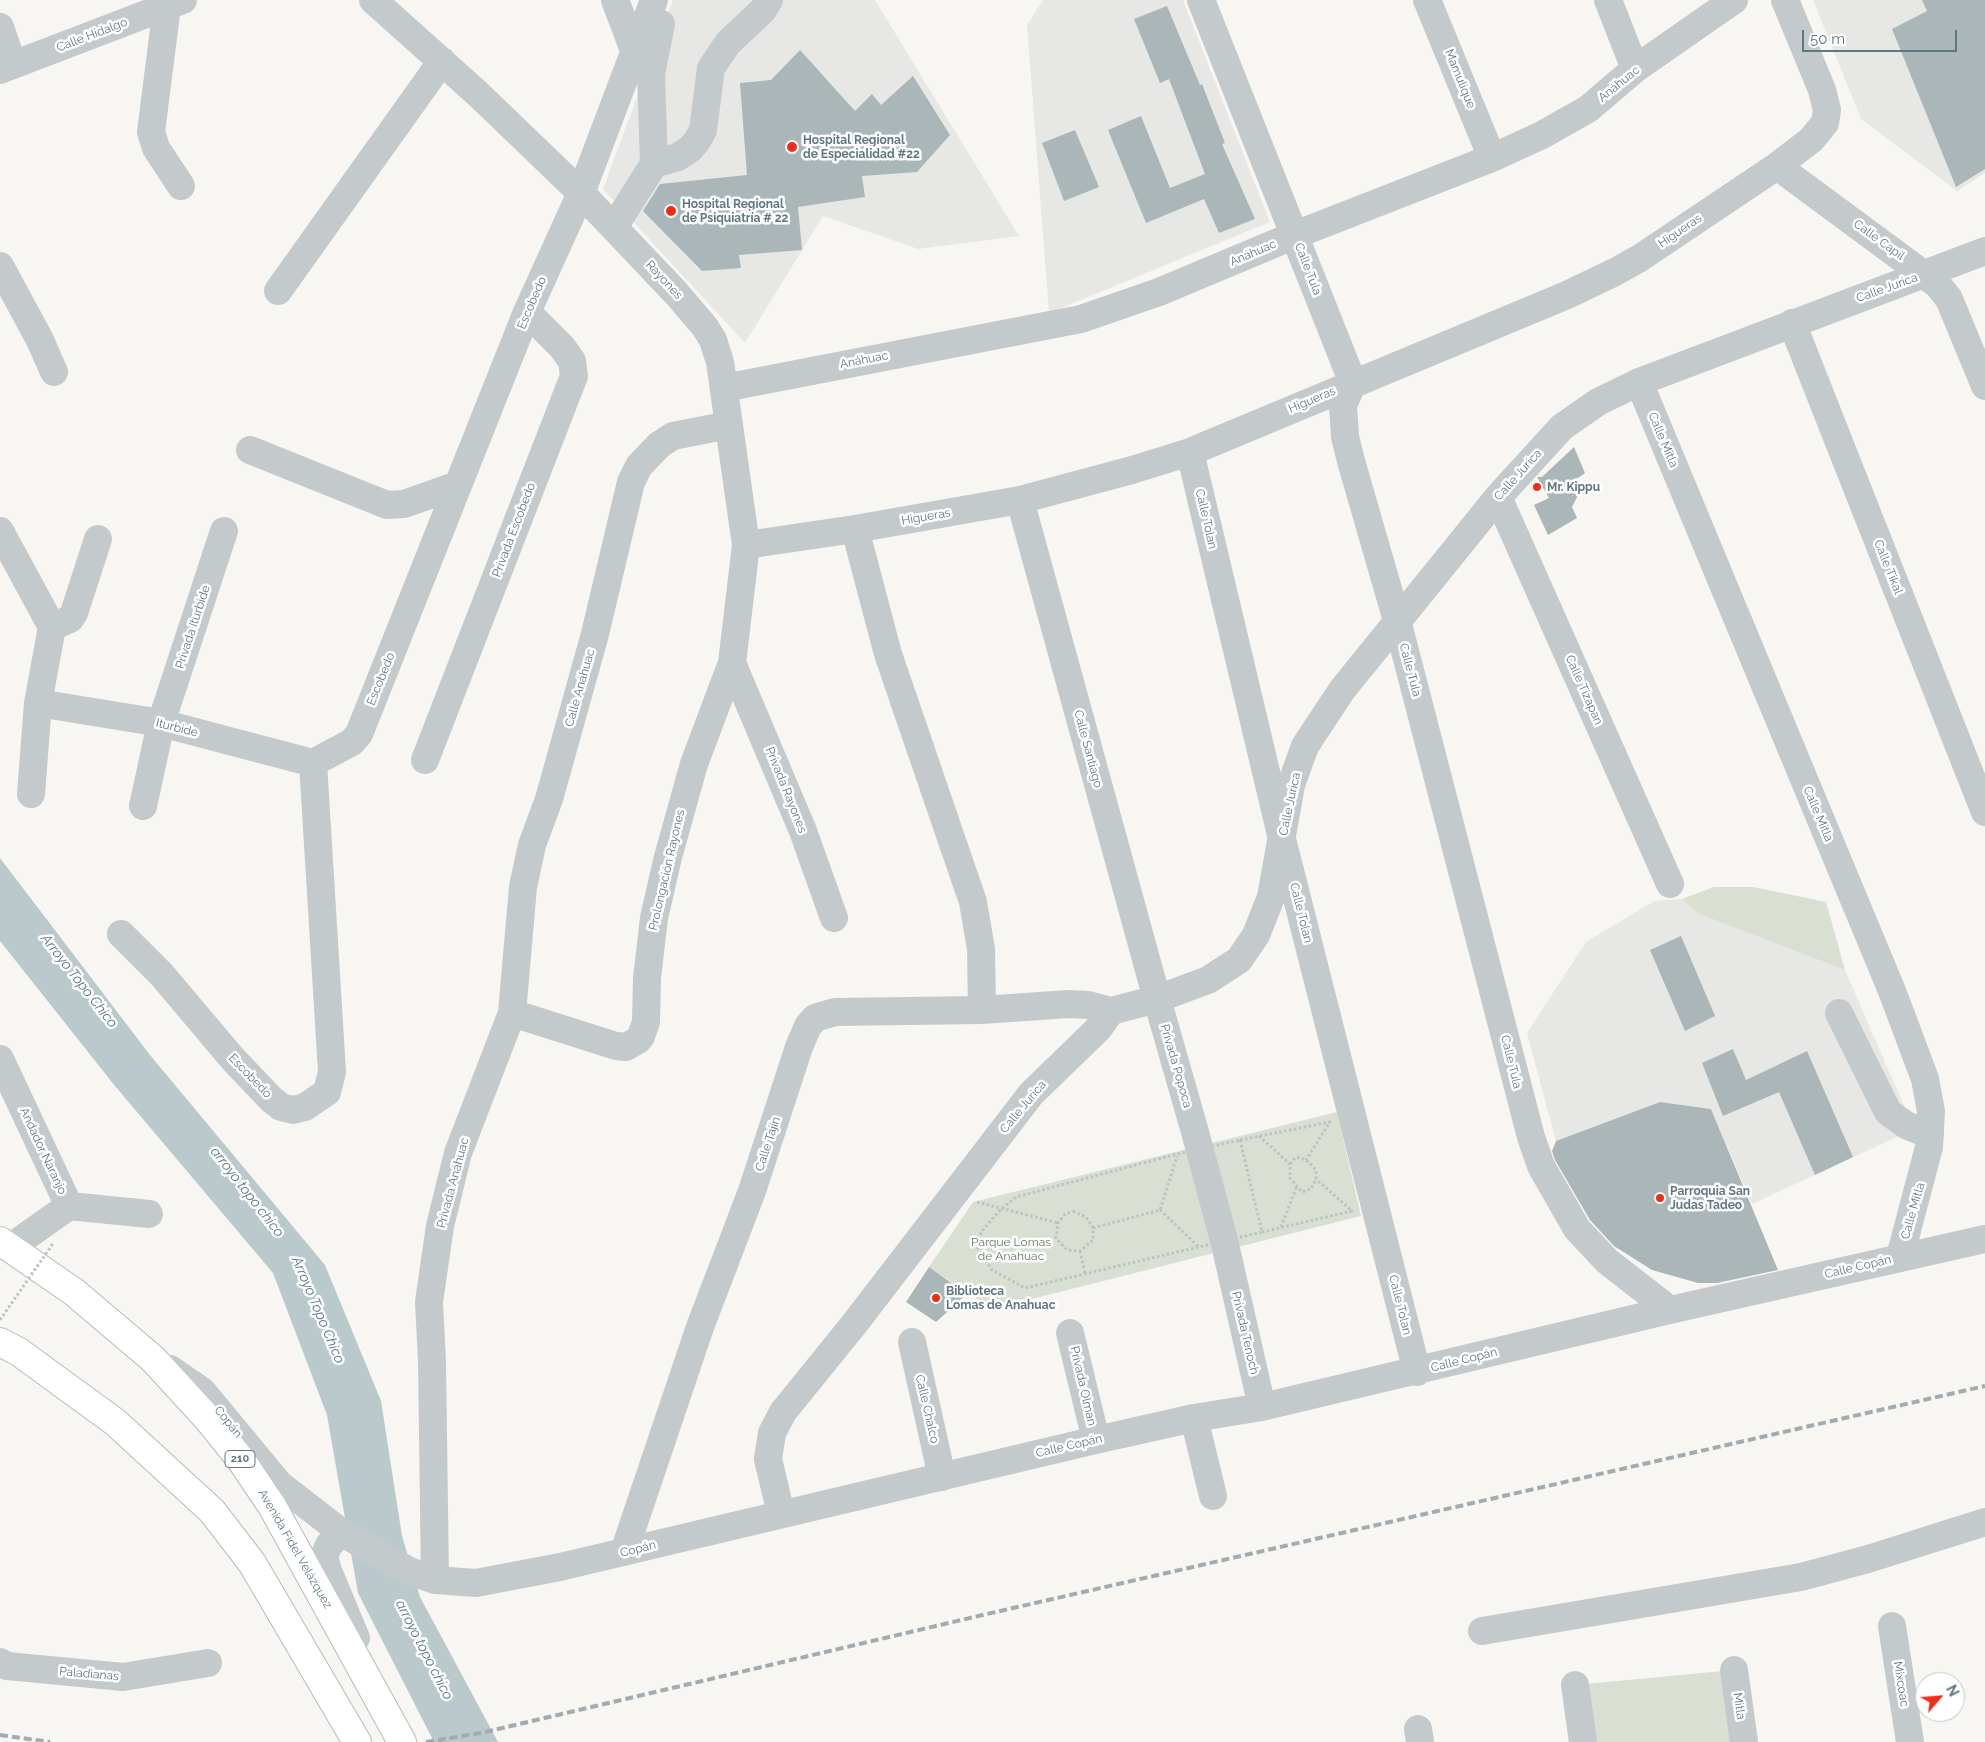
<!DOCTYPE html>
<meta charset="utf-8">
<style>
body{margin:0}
#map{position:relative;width:1985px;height:1742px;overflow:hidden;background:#f7f6f3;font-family:Raleway,sans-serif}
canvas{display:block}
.north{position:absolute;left:1915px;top:1672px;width:50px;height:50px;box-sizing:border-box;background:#fff;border:1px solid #bfc9cc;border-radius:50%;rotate:63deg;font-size:14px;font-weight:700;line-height:20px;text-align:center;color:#5f7780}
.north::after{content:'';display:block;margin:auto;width:18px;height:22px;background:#f12c18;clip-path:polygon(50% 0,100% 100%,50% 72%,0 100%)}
.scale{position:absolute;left:1802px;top:30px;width:155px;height:22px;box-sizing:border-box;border:2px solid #5f7780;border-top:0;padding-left:6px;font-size:15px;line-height:18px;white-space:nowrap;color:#5f7780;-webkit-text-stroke:4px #fff;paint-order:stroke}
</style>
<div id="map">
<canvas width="1985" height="1742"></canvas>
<div class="north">N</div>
<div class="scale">50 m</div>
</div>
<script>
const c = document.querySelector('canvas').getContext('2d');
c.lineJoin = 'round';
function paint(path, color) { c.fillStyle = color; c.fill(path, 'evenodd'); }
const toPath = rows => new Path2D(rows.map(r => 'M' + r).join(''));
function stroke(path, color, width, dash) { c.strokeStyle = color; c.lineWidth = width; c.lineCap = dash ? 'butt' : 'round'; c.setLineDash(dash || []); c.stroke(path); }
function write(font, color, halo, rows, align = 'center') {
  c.font = font + ' Raleway,sans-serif'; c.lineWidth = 5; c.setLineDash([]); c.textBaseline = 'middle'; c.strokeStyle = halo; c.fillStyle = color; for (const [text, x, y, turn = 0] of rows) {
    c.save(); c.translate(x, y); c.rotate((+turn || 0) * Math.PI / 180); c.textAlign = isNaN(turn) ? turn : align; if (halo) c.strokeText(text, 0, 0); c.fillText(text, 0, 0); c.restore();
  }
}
paint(toPath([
 [673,0,875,0,1019,236,918,249,823,216,745,343,603,189],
 [1043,0,1183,0,1270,222,1049,313,1027,25],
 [1813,0,1985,0,1985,173,1957,191,1861,119],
 [1682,899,1699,914,1845,970,1914,1129,1752,1204,1711,1109,1660,1102,1556,1141,1527,1033,1586,942,1654,901]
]), '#e7e8e6');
paint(toPath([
 [1714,887,1753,887,1826,902,1845,970,1699,914,1682,899],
 [1337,1112,1361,1216,992,1309,929,1267,973,1202],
 [1734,1670,1744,1742,1583,1742,1575,1685]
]), '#d9dfd3');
paint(toPath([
 [0,858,150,1055,325,1265,381,1401,402,1536,420,1597,498,1742,434,1742,358,1593,327,1415,273,1273,115,1086,0,941]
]), '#bacacc');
paint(toPath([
 [1922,0,1985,0,1985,169,1956,187,1892,29,1927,11],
 [1167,6,1200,85,1202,84,1225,143,1222,144,1255,219,1219,233,1204,199,1146,223,1108,130,1141,116,1170,188,1205,174,1169,79,1160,83,1134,19],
 [800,50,855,111,872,94,881,105,913,76,950,135,917,172,862,176,865,197,798,207,802,250,739,255,741,268,702,271,643,211,660,184,747,175,740,83,771,80],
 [1075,130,1099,187,1064,201,1042,143],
 [1574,447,1585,473,1563,488,1578,495,1572,507,1577,518,1548,535,1534,505,1549,498,1537,477,1542,477],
 [1681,936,1715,1016,1685,1031,1650,950],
 [1733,1049,1746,1080,1807,1051,1853,1157,1815,1175,1779,1092,1723,1116,1702,1063],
 [1660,1102,1711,1109,1778,1270,1717,1283,1698,1283,1652,1270,1614,1246,1590,1220,1555,1160,1552,1151,1556,1141],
 [929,1267,967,1294,936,1322,906,1302]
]), '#aab6b8');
const highway = toPath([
 [0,1241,74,1292,153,1359,208,1419,241,1460,272,1506,402,1742],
 [0,1342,19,1352,115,1422,212,1511,252,1563,357,1742]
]);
stroke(highway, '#b6bbbd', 30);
stroke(toPath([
 [1259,1136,1290,1164,1290,1178,1302,1192,1311,1189,1316,1179,1316,1170,1306,1160,1296,1157,1290,1164],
 [1240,1140,1262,1232,1025,1288,992,1270,978,1248,981,1232,1001,1209,1016,1197,1177,1154,1240,1140],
 [1240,1140,1330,1122,1306,1160],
 [977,1202,1058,1223],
 [1160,1210,1199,1247],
 [1073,1211,1086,1217,1093,1228,1093,1240,1080,1251,1067,1250,1056,1238,1058,1223,1065,1214,1073,1211],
 [1281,1227,1297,1186],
 [1093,1228,1160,1210,1177,1156],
 [1262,1232,1352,1211,1316,1179],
 [1080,1251,1085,1273]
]), '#bfc2c4', 3, [2.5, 2.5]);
stroke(toPath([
 [373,0,478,94,581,193,676,293,705,327,713,340,720,362,746,545,732,663,694,764,668,857,654,918,647,978,646,1022,641,1036,638,1040,626,1047,616,1046,512,1013],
 [615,0,635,53],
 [1201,0,1353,383,1343,405,1345,437,1351,461,1398,624,1531,1137,1541,1166,1577,1229,1607,1261,1670,1310],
 [1427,0,1492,158],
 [1608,0,1635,69],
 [167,6,151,132,156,148,181,186],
 [0,27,13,65],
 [0,70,183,0],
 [654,164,651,74,661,24],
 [1777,166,1938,285,1949,299,1985,386],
 [614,227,654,164,678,157,690,149,697,141,703,130,711,68,728,43,763,10,769,0],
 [0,266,40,340,54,372],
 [278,291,442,61],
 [1792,323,1985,812],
 [1639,382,1892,991,1925,1079,1931,1111,1929,1147,1900,1257],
 [724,388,1081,319,1159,292,1295,235,1492,158,1542,135,1588,109,1635,69,1734,0],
 [250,450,387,505,404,504,458,485],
 [1190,452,1282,839,1417,1372],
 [1498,497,1670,884],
 [1020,500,1157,999,1195,1132,1224,1240,1262,1407],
 [855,529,888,654,973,902,981,949,982,1010],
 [0,531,52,627],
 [746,545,855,529,1020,500,1132,470,1190,452,1567,295,1615,272,1640,258,1777,166,1811,140,1825,123,1827,110,1822,90,1785,0],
 [52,627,70,619,74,613,98,539],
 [732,663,803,831,834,918],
 [38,703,161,723,313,763],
 [425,760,574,376,572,361,562,347,527,312],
 [313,763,352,742,359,734,527,312,581,193,654,0],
 [31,794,38,703,52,627],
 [143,806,161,723,224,531],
 [121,934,162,975,232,1058,271,1099,281,1107,293,1110,305,1107,327,1092,332,1072,313,763],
 [1839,1013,1888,1112,1906,1125,1930,1135],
 [0,1059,69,1206,11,1247],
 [69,1206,149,1214],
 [1070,1333,1096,1440],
 [912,1342,942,1477],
 [170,1369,202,1391,279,1484,341,1532,409,1571,435,1580,476,1583,560,1567,1096,1440,1194,1418,1262,1407,1670,1310,1985,1239],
 [1194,1418,1213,1496],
 [781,1514,768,1459,772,1433,783,1412,855,1323,1031,1094,1099,1028,1111,1011,1157,999,1208,980,1239,960,1256,935,1271,897,1291,785,1305,746,1342,690,1498,497,1562,427,1598,402,1639,382,1985,251],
 [341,1532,329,1545,324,1556,328,1571,356,1638],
 [624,1552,700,1327,752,1191,799,1047,808,1026,815,1018,835,1012,982,1010,1069,1004,1088,1005,1111,1011],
 [435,1580,432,1361,429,1302,440,1226,458,1153,512,1013,523,887,532,845,549,799,595,634,631,482,639,466,659,445,673,436,729,425],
 [1892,1626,1910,1742],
 [1482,1631,1801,1577,1868,1559,1985,1522],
 [0,1662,7,1666,123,1677,208,1663],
 [1734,1670,1744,1742],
 [1575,1685,1583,1742],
 [1418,1729,1420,1742]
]), '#c4c9cb', 28);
stroke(highway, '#fff', 28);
stroke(toPath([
 [0,1735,50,1742],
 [426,1742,481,1733,987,1614,1985,1386]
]), '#a2abaf', 4, [8, 4]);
stroke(toPath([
 [0,1320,54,1242]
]), '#bfc2c4', 3, [2.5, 2.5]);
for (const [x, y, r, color] of [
 [792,147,6,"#f12c18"],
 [671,211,6,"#f12c18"],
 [1537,487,5,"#f12c18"],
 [1660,1198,5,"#f12c18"],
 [936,1298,5,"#f12c18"]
]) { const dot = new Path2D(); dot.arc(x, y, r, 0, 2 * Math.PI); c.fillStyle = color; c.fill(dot); stroke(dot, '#fff', 2); }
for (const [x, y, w] of [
 [240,1459,30]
]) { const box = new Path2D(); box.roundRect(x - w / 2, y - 8.5, w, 17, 4); c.fillStyle = '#fff'; c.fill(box); stroke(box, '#5f7780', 1); }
write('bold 11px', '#5f7780', null, [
 ["210",240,1459]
]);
write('12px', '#5f7780', '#fff', [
 ["Calle Hidalgo",92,35,-21],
 ["Mamulique",1460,79,68],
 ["Anáhuac",1619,84,-39],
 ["Higueras",1680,231,-34],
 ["Calle Capil",1879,240,36],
 ["Anáhuac",1253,253,-23],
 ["Calle Tula",1308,269,69],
 ["Rayones",664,280,47],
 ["Calle Jurica",1887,288,-20],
 ["Escobedo",532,303,-67],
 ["Anáhuac",864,360,-11],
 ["Higueras",1312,400,-23],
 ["Calle Mitla",1663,440,67],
 ["Calle Jurica",1518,475,-48],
 ["Higueras",926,517,-10],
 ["Calle Tolan",1206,519,77],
 ["Privada Escobedo",514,530,-69],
 ["Calle Tikal",1888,567,68],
 ["Privada Iturbide",193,627,-72],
 ["Calle Tula",1410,670,75],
 ["Escobedo",381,679,-68],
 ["Calle Anáhuac",580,688,-74],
 ["Calle Tizapan",1584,690,66],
 ["Iturbide",177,728,14],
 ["Calle Santiago",1088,749,75],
 ["Privada Rayones",786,790,68],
 ["Calle Jurica",1290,804,-78],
 ["Calle Mitla",1818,814,67],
 ["Prolongación Rayones",667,870,-77],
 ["Calle Tolan",1301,913,76],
 ["Calle Tula",1511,1062,76],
 ["Privada Popoca",1176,1066,74],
 ["Escobedo",250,1076,46],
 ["Calle Jurica",1023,1107,-50],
 ["Calle Tajín",768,1144,-72],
 ["Andador Naranjo",43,1151,65],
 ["Privada Anáhuac",453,1183,-75],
 ["Calle Mitla",1913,1211,-74],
 ["Calle Copán",1858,1267,-13],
 ["Calle Tolan",1400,1305,76],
 ["Privada Tenoch",1245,1333,77],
 ["Calle Copán",1464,1360,-14],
 ["Privada Olman",1083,1386,77],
 ["Calle Chalco",927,1409,77],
 ["Copán",228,1422,51],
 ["Calle Copán",1069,1446,-13],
 ["Avenida Fidel Velázquez",295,1549,60],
 ["Copán",638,1549,-14],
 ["Paladianas",89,1674,5],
 ["Mixcoac",1901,1684,81],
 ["Mitla",1739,1706,82]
]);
write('bold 12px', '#5f7780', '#fff', [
 ["Hospital Regional",803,140],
 ["de Especialidad #22",803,154],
 ["Hospital Regional",682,204],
 ["de Psiquiatría # 22",682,218],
 ["Mr. Kippu",1547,487],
 ["Parroquia San",1670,1191],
 ["Judas Tadeo",1670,1205],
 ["Biblioteca",946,1291],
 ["Lomas de Anahuac",946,1305]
], 'left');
write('12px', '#66785e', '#fff', [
 ["Parque Lomas",1011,1242],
 ["de Anahuac",1011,1256]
]);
write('italic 14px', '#5a777c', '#fff', [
 ["Arroyo Topo Chico",79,981,52],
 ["arroyo topo chico",247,1192,52],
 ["Arroyo Topo Chico",318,1310,67],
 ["arroyo topo chico",424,1650,63]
]);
</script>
